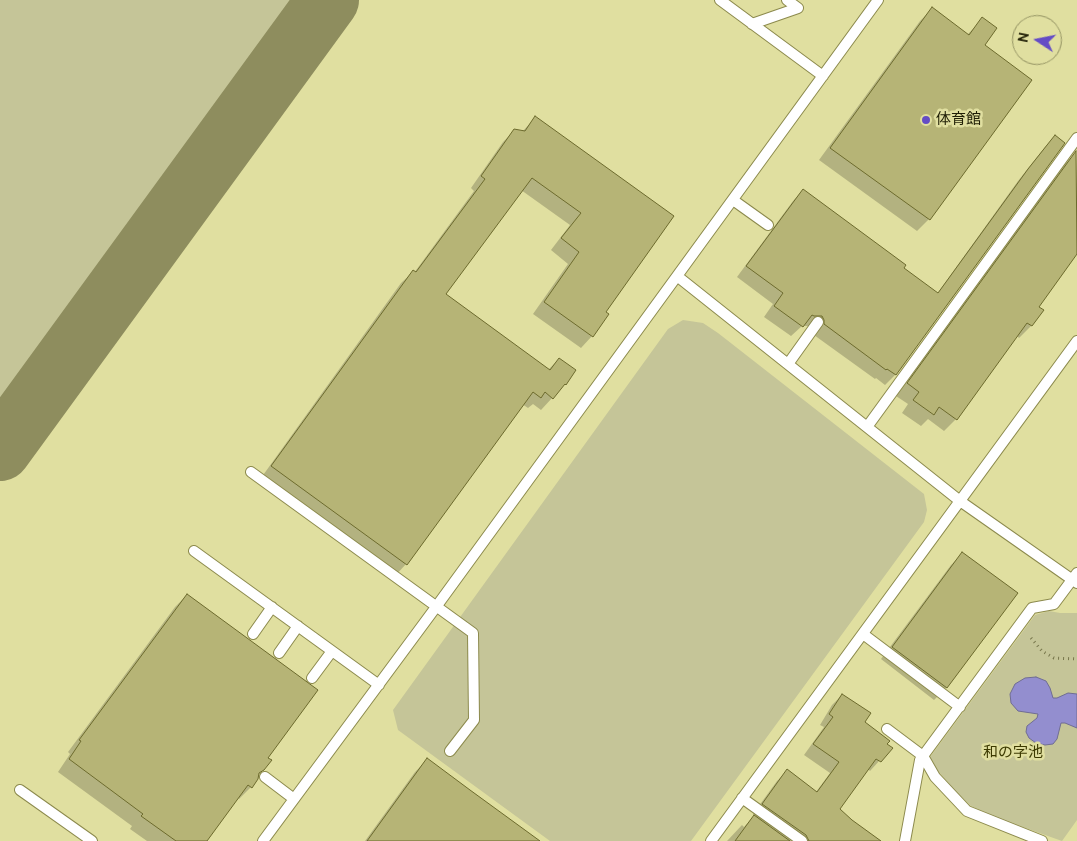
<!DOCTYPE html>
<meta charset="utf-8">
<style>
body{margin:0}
#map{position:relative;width:1077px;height:841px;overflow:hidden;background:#e0dfa0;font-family:Cabin,sans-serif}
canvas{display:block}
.north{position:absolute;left:1012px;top:15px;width:50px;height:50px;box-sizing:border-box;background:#e0dfa0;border:1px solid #939262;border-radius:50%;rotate:281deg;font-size:14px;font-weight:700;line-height:20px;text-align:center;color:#201f06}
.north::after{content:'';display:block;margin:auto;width:18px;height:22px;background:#644cc5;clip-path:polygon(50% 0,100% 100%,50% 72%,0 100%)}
</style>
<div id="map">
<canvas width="1077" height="841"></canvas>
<div class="north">N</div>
</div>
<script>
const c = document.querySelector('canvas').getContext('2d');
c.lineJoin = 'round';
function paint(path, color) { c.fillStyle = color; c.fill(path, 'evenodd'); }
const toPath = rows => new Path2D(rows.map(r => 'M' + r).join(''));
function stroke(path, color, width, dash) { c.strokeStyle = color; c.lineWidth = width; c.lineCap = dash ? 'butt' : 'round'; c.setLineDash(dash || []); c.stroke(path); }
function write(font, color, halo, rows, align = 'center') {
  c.font = font + ' Cabin,"Noto Sans JP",sans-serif'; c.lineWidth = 5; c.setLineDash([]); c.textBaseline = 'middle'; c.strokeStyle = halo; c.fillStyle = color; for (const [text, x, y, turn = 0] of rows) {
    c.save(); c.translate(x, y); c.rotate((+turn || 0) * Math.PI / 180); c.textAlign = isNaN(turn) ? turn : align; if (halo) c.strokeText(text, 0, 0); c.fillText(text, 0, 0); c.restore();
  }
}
paint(toPath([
 [0,0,293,0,0,399],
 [683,320,703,323,718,333,924,494,927,510,924,522,691,841,550,841,398,730,393,710,668,329],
 [1049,611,1060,613,1077,613,1077,820,1062,841,1000,819,971,806,955,791,938,771,930,757,1035,615]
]), '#c5c598');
const water = toPath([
 [1036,677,1046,681,1050,688,1053,698,1057,698,1068,693,1077,694,1077,728,1065,723,1061,723,1057,739,1053,744,1045,745,1036,743,1029,738,1026,732,1027,726,1037,718,1038,714,1018,711,1011,703,1010,694,1015,684,1025,678,1036,677]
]);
paint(water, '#938ecf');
stroke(water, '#706d93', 1);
paint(toPath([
 [932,9,967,35,983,19,983,45,929,219,917,231,819,160,920,21],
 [535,118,672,216,604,312,592,336,581,348,533,314,568,264,551,250,570,225,521,190,444,294,548,370,559,359,565,384,541,410,533,404,528,408,522,404,406,564,395,576,261,478,401,283,413,272,414,273,474,191,471,188,503,142,515,130,522,132],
 [1055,136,1063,143,895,375,885,385,876,378,875,379,814,335,811,326,802,326,791,336,764,317,773,304,737,277,793,201,803,190,937,294,1018,181,1045,147],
 [1076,153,1077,252,1037,307,1031,326,1019,338,1017,336,956,419,944,431,928,419,921,426,902,413,908,404,896,396,1064,165],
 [963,553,1016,593,946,688,934,700,881,659,951,565],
 [187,595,266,758,264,769,258,775,251,787,239,799,237,797,205,841,147,841,130,829,132,826,58,772,70,754,68,752,175,607],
 [842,695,863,723,891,748,870,771,868,769,838,809,878,841,727,841,742,825,744,827,755,815,753,814,777,781,787,771,816,792,830,773,804,755,824,727,820,725,832,705],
 [427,760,537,841,365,841,415,772]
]), '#0003');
stroke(toPath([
 [0,450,328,0]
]), '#8e8d5e', 62);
const building = toPath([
 [932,7,969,35,982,17,997,28,985,45,1032,80,930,220,830,148,932,7],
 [535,116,674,216,606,312,609,314,593,337,544,302,579,252,561,238,581,213,532,178,446,294,550,370,559,358,576,370,566,385,565,384,553,399,545,392,541,398,533,392,407,565,271,466,413,270,416,272,485,179,481,176,514,129,525,131,535,116],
 [1055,135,1065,143,896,375,887,369,886,370,824,324,824,320,822,316,814,316,812,315,803,327,774,306,783,293,746,266,803,189,906,265,904,268,938,293,1028,169,1055,135],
 [1076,151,1077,254,1039,307,1044,310,1032,326,1027,323,957,420,939,407,934,415,913,400,919,392,907,383,1076,151],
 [962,552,1018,593,947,688,892,647,962,552],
 [187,594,318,690,268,758,272,760,264,770,259,773,258,779,252,788,248,785,207,841,176,841,141,816,143,814,69,759,81,741,79,740,187,594],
 [842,694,871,713,865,722,890,741,887,744,893,748,881,762,876,759,840,809,852,820,881,841,809,841,806,835,762,804,787,769,817,792,839,762,813,744,833,717,829,714,842,694],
 [427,758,470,790,540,841,367,841,427,758],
 [754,815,790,841,735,841,754,815]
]);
paint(building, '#b6b476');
stroke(building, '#6c6a2d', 1);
const lane = toPath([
 [720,0,823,76],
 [752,24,798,8,787,0],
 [733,200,768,225],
 [677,276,960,501,1077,583],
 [788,364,818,322],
 [867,427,1077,138],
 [251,472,473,633,474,720,450,751],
 [194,551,379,685],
 [253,634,272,607],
 [863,634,960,707],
 [279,653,298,626],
 [312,678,332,651],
 [887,729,923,756,935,777,967,811,1042,841],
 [265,777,294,799],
 [20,790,92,841],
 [742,798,802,841],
 [263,841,436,607,878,0],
 [711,841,1077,341],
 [905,841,920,760,1032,608,1054,604,1077,573]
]);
stroke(lane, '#8c8a4d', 12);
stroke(toPath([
 [1031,638,1042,651,1054,658,1077,659]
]), '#78774c', 3, [1, 4]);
stroke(lane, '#fff', 10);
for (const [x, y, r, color] of [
 [926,120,5,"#644cc5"]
]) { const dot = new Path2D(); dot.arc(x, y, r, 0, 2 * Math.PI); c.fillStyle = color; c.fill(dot); stroke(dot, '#e0dfa0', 2); }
write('15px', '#201f06', '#e0dfa0', [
 ["体育館",936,120]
], 'left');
write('15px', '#3c3a00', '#e0dfa0', [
 ["和の字池",1013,753]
]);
</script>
